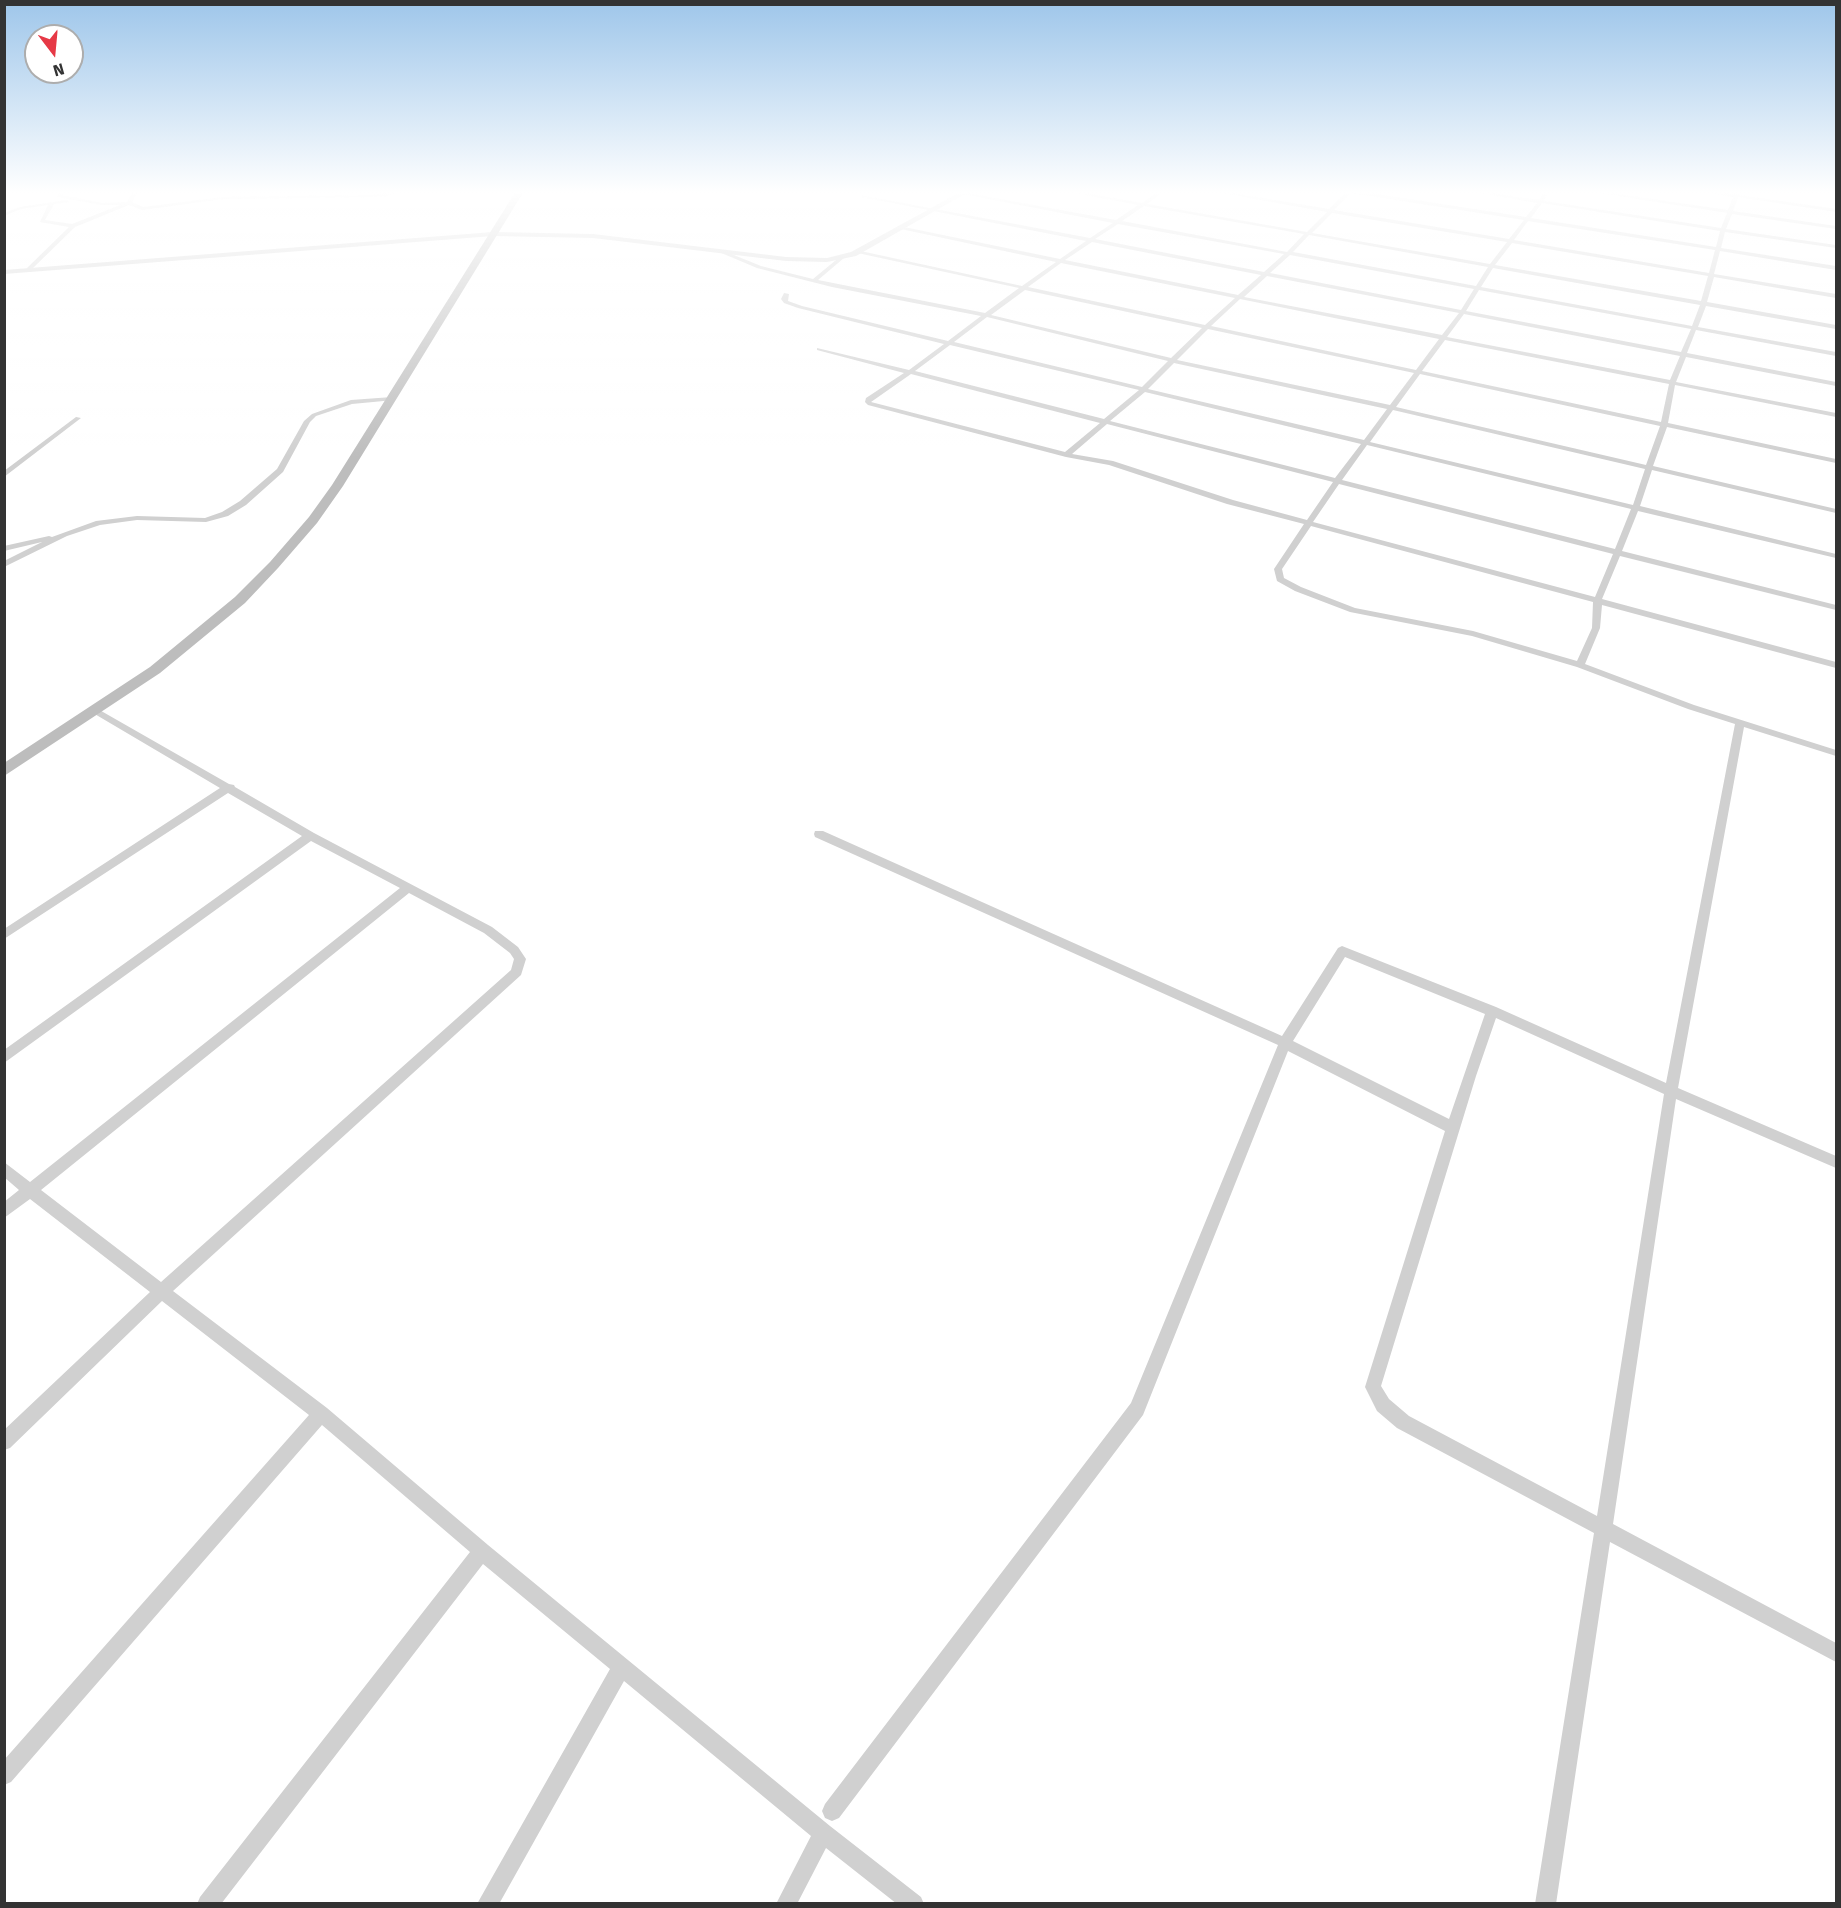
<!DOCTYPE html>
<style>
body{margin:0}
#map{position:relative;width:1841px;height:1908px;overflow:hidden;background:#fff;font-family:"Fira Sans",sans-serif}
canvas{display:block}
.frame{position:absolute;inset:0;border:6px solid #333;pointer-events:none}
.north{position:absolute;left:24px;top:24px;width:60px;height:60px;box-sizing:border-box;background:#fff;border:2px solid #adadad;border-radius:50%;rotate:164deg;font-size:16px;font-weight:700;line-height:24px;text-align:center;color:#333}
.north::after{content:'';display:block;margin:auto;width:21px;height:27px;background:#e63946;clip-path:polygon(50% 0,100% 100%,50% 72%,0 100%)}
</style>
<div id="map">
<canvas width="1841" height="1908"></canvas>
<div class="frame"></div>
<div class="north">N</div>
</div>
<script>
const c = document.querySelector('canvas').getContext('2d');
c.lineJoin = 'round';
const toPath = rows => new Path2D(rows.map(r => 'M' + r).join(''));
function paint(path, color) { c.fillStyle = color; c.fill(path, 'evenodd'); }
paint(toPath([
 [61,191,65,191,62,195,102,203,127,202,134,191,138,191,132,202,143,207,223,197,371,195,401,191,388,196,371,197,223,199,142,210,129,205,75,227,31,270,27,270,27,268,69,227,40,222,48,205,21,209,4,216,4,213,20,207,67,200,69,202,54,204,45,220,72,224,120,205,102,205,57,197,61,191],
 [947,191,956,191,1116,220,1138,205,1066,191,1075,191,1142,203,1159,191,1164,191,1147,204,1307,232,1327,212,1211,191,1220,191,1329,209,1347,191,1358,191,1526,217,1537,203,1468,191,1478,191,1539,200,1544,191,1548,191,1544,201,1721,228,1727,213,1587,191,1597,191,1728,210,1733,197,1701,191,1734,194,1736,191,1740,191,1739,195,1836,209,1836,212,1738,197,1733,211,1836,226,1836,229,1732,214,1726,229,1836,245,1836,248,1725,232,1721,248,1836,266,1836,270,1720,251,1714,274,1836,294,1836,298,1714,277,1707,302,1836,325,1836,329,1706,306,1698,327,1836,352,1836,356,1696,330,1687,353,1836,382,1836,386,1686,357,1676,382,1836,413,1836,417,1675,385,1668,423,1836,459,1836,463,1667,427,1653,466,1836,509,1836,513,1652,470,1640,506,1836,554,1836,558,1638,511,1622,551,1836,605,1836,610,1620,556,1602,599,1836,662,1836,668,1602,605,1600,628,1585,664,1694,705,1836,750,1836,756,1744,727,1678,1088,1836,1156,1836,1168,1676,1099,1613,1524,1836,1643,1836,1662,1610,1542,1556,1904,1535,1904,1594,1533,1397,1428,1377,1411,1365,1387,1445,1131,1288,1051,1143,1415,839,1818,832,1821,825,1818,822,1811,825,1804,1131,1403,1278,1045,815,837,814,834,815,831,823,831,1282,1036,1338,948,1342,946,1496,1007,1666,1083,1735,724,1688,709,1577,667,1472,636,1350,612,1295,591,1277,581,1274,569,1304,524,1227,504,1109,465,1066,457,868,405,865,402,866,398,904,373,817,350,817,348,909,370,944,344,798,308,784,303,781,299,784,293,789,294,788,301,802,306,948,341,981,316,832,287,757,268,719,252,724,251,761,266,813,279,842,255,844,258,818,280,985,313,1019,288,853,252,856,250,1022,286,1056,262,896,228,899,226,1060,259,1086,241,862,197,860,195,1090,238,1113,223,947,191],
 [1351,193,1524,220,1509,239,1334,210,1351,193],
 [1542,203,1720,231,1716,247,1531,218,1542,203],
 [1144,206,1304,234,1287,252,1122,221,1144,206],
 [1332,213,1507,242,1490,264,1312,233,1332,213],
 [1528,221,1715,250,1709,273,1514,240,1528,221],
 [1118,224,1284,254,1264,272,1095,239,1118,224],
 [1309,235,1488,267,1476,286,1293,252,1309,235],
 [1092,242,1261,275,1238,295,1065,260,1092,242],
 [1512,243,1708,276,1701,301,1495,265,1512,243],
 [1290,255,1474,289,1461,310,1270,273,1290,255],
 [1061,263,1235,298,1205,325,1028,287,1061,263],
 [1493,268,1700,305,1692,326,1481,287,1493,268],
 [1267,276,1459,313,1442,335,1244,297,1267,276],
 [1025,290,1202,328,1171,358,991,315,1025,290],
 [1479,290,1691,329,1681,352,1466,311,1479,290],
 [1240,299,1439,339,1416,370,1211,326,1240,299],
 [1464,314,1680,356,1670,380,1447,337,1464,314],
 [987,317,1168,361,1142,387,954,342,987,317],
 [1208,329,1414,373,1390,405,1177,360,1208,329],
 [1445,340,1669,384,1661,422,1422,371,1445,340],
 [950,345,1139,390,1104,419,915,371,950,345],
 [1174,363,1387,409,1364,440,1148,389,1174,363],
 [911,374,1100,423,1065,452,871,402,911,374],
 [1420,374,1660,426,1646,465,1396,407,1420,374],
 [1145,392,1361,444,1335,478,1110,421,1145,392],
 [1393,410,1645,469,1633,505,1370,442,1393,410],
 [1107,424,1333,482,1307,520,1233,500,1113,461,1072,454,1107,424],
 [1367,445,1631,509,1615,549,1342,480,1367,445],
 [1339,484,1613,554,1595,597,1313,522,1339,484],
 [1311,526,1593,602,1592,628,1577,661,1473,631,1355,608,1301,587,1284,578,1282,569,1311,526],
 [1345,957,1485,1014,1449,1119,1293,1041,1345,957],
 [1496,1018,1664,1094,1597,1516,1409,1416,1389,1399,1381,1386,1476,1076,1496,1018],
 [392,397,395,399,394,400,352,404,316,416,310,422,283,472,246,505,228,516,206,522,137,520,100,525,67,536,4,567,4,561,42,542,4,551,4,546,49,536,52,537,96,521,137,516,205,518,222,512,240,501,277,469,304,421,312,414,351,400,392,397],
 [76,417,81,418,4,477,4,471,76,417],
 [96,708,229,784,234,785,235,787,314,833,492,927,518,947,526,959,521,975,173,1291,327,1408,488,1545,830,1826,921,1897,924,1904,897,1904,826,1848,797,1904,776,1904,811,1836,624,1681,499,1904,477,1904,610,1669,483,1564,221,1904,197,1904,200,1897,470,1552,322,1425,11,1782,4,1785,4,1760,309,1415,162,1301,10,1448,4,1450,4,1430,150,1292,30,1199,4,1218,4,1202,19,1190,4,1177,4,1162,30,1182,400,888,311,841,4,1063,4,1050,302,836,228,793,4,939,4,929,220,788,93,713,93,709,96,708],
 [409,893,484,933,510,953,514,959,511,970,161,1282,41,1190,409,893]
]), '#d0d0d0');
paint(toPath([
 [962,191,970,191,856,256,827,262,786,261,593,238,493,236,4,274,4,270,493,232,593,234,786,257,827,258,851,252,962,191]
]), '#d0d0d0');
paint(toPath([
 [516,191,524,191,343,486,317,523,278,568,245,603,160,673,4,776,4,763,150,667,235,597,270,562,309,517,332,485,516,191]
]), '#bdbdbd');
const sky = c.createLinearGradient(0, 0, 0, 458);
sky.addColorStop(0, '#9ec6ea');
sky.addColorStop(0.42, '#fff');
sky.addColorStop(1, '#ffffff00');
c.fillStyle = sky;
c.fillRect(0, 0, 1841, 458);
</script>
